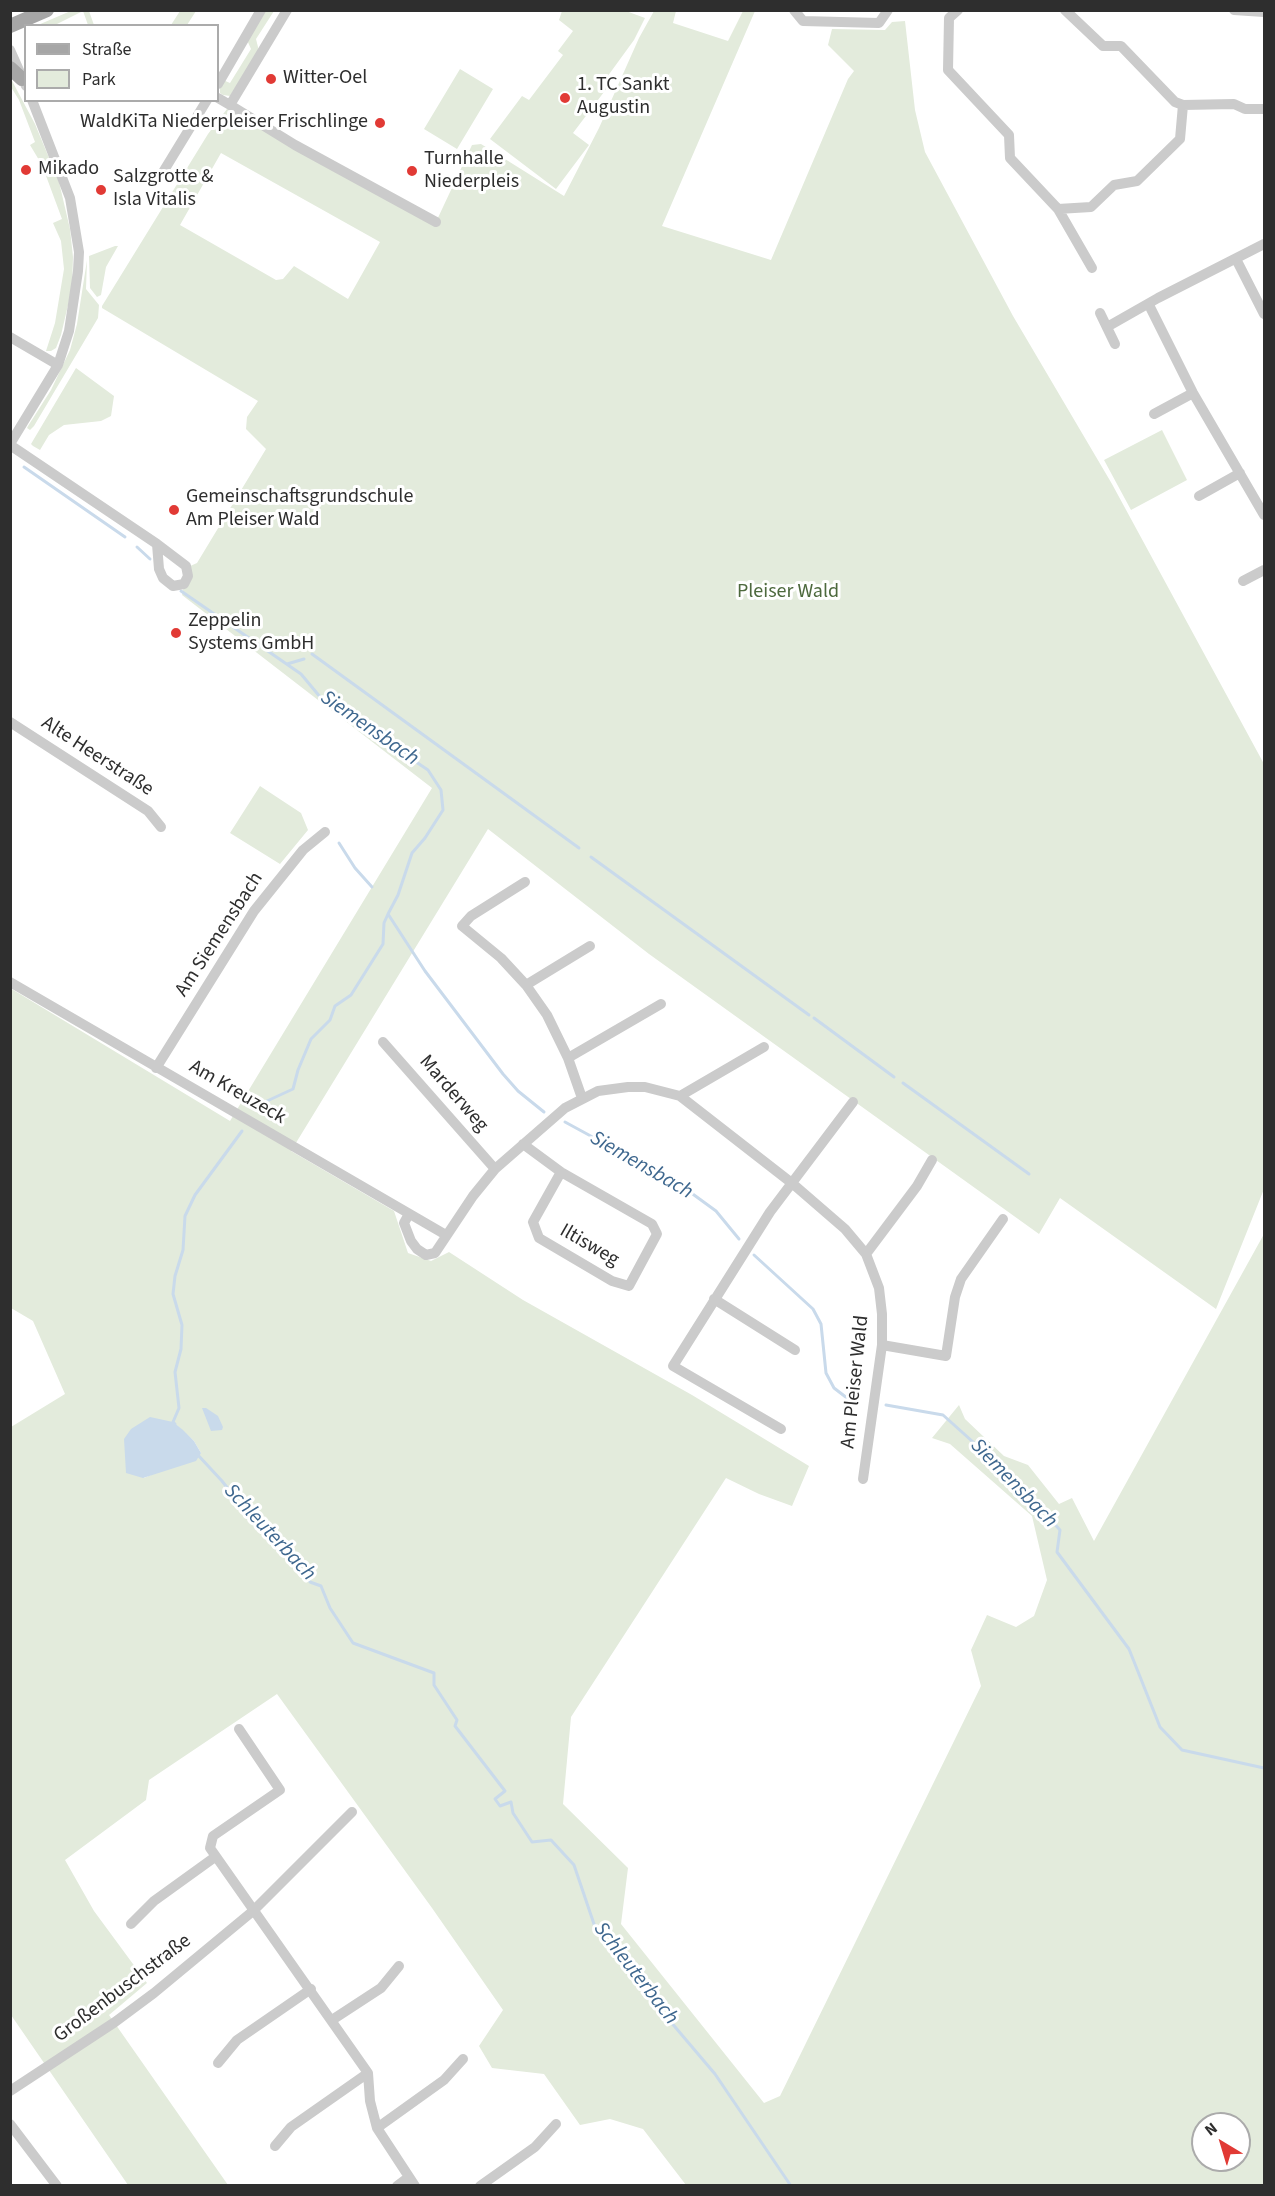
<!DOCTYPE html>
<meta charset="utf-8">
<style>
body{margin:0}
#map{position:relative;width:1275px;height:2196px;overflow:hidden;background:#fff;font-family:"Source Sans 3",sans-serif}
canvas{display:block}
.frame{position:absolute;inset:0;border:12px solid #2e2e2e;pointer-events:none}
.legend{position:absolute;left:24px;top:24px;width:195px;height:78px;box-sizing:border-box;background:#fff;border:2px solid #ababab;margin:0;padding:8px 10px;list-style:none;font-size:18px;color:#2e2e2e}
.legend li{display:flex;align-items:center;gap:12px;height:30px}
.legend b{width:30px;border:2px solid #ababab}
.north{position:absolute;left:1191px;top:2112px;width:60px;height:60px;box-sizing:border-box;background:#fff;border:2px solid #ababab;border-radius:50%;rotate:322deg;font-size:16px;font-weight:700;line-height:24px;text-align:center;color:#2e2e2e}
.north::after{content:'';display:block;margin:auto;width:21px;height:27px;background:#e13a35;clip-path:polygon(50% 0,100% 100%,50% 72%,0 100%)}
</style>
<div id="map">
<canvas width="1275" height="2196"></canvas>
<div class="frame"></div>
<ul class="legend">
<li><b style="height:8px;background:#a6a6a6"></b>Straße</li>
<li><b style="height:16px;background:#e3ebdc"></b>Park</li>
</ul>
<div class="north">N</div>
</div>
<script>
const c = document.querySelector('canvas').getContext('2d');
c.lineJoin = 'round';
function paint(path, color) { c.fillStyle = color; c.fill(path, 'evenodd'); }
const toPath = rows => new Path2D(rows.map(r => 'M' + r).join(''));
function stroke(path, color, width, dash) { c.strokeStyle = color; c.lineWidth = width; c.lineCap = dash ? 'butt' : 'round'; c.setLineDash(dash || []); c.stroke(path); }
function write(font, color, halo, rows, align = 'center') {
  c.font = font + ' "Source Sans 3",sans-serif'; c.lineWidth = 6; c.setLineDash([]); c.textBaseline = 'middle'; c.strokeStyle = halo; c.fillStyle = color; for (const [text, x, y, turn = 0] of rows) {
    c.save(); c.translate(x, y); c.rotate((+turn || 0) * Math.PI / 180); c.textAlign = isNaN(turn) ? turn : align; if (halo) c.strokeText(text, 0, 0); c.fillText(text, 0, 0); c.restore();
  }
}
paint(toPath([
 [73,10,89,11,94,25,88,25,83,11,55,25,38,25],
 [180,11,196,11,187,25,171,25],
 [264,11,274,11,256,39,259,51,230,96,223,95,220,93,220,85,223,80,230,83,251,49,247,40],
 [562,11,626,11,645,18,634,40,602,84,607,88,573,133,589,145,556,189,490,139,522,96,529,100,563,55,558,51,573,31,559,20],
 [654,11,676,11,673,23,728,41,743,11,755,11,662,226,771,260,848,79,854,71,828,45,832,29,885,30,892,22,905,21,915,110,925,152,1013,316,1112,484,1264,764,1264,1189,1216,1309,1060,1198,1039,1234,649,954,488,829,291,1151,394,1211,408,1253,431,1261,449,1252,523,1300,692,1395,809,1466,792,1506,759,1494,726,1478,571,1717,563,1804,628,1868,621,1924,764,2103,780,2096,981,1686,971,1650,987,1615,1016,1627,1034,1616,1047,1580,1032,1516,950,1444,932,1438,959,1405,965,1419,1004,1456,1028,1465,1059,1504,1072,1498,1094,1541,1264,1234,1264,2185,686,2185,643,2129,610,2119,580,2125,544,2074,492,2068,479,2046,503,2010,432,1908,277,1694,149,1780,146,1800,65,1860,94,1911,147,1983,109,2015,228,2185,128,2185,11,2015,11,1427,65,1394,33,1321,11,1308,10,988,230,1121,432,788,182,595,188,567,197,563,266,449,246,429,247,417,258,401,102,308,102,306,208,134,230,105,436,222,472,145,481,144,564,196,599,128,639,38],
 [221,153,380,242,348,299,294,266,283,279,276,280,180,225],
 [173,1422,194,1441,201,1453,144,1478],
 [1203,2124,1239,2124,1239,2160,1203,2160],
 [460,69,493,89,457,149,424,129],
 [10,77,35,124,59,182,70,229,73,257,72,288,61,335,56,348,51,351,46,351,55,323,64,269,61,241,53,223,62,219,42,165,30,145,35,142,19,100,11,87],
 [115,246,118,246,106,267,101,295,97,297,90,288,89,256],
 [87,260,86,289,99,305,98,318,34,426,30,430,27,428,28,426,51,390,70,350,77,324],
 [76,368,114,396,111,416,101,421,64,425,49,435,40,450,33,446,31,444],
 [1162,430,1187,480,1131,510,1104,460],
 [260,786,301,813,308,830,280,864,230,833]
]), '#e3ebdc');
paint(toPath([
 [202,1408,206,1408,218,1416,223,1427,222,1430,211,1431],
 [150,1417,173,1422,183,1430,194,1441,201,1453,196,1461,143,1478,126,1473,124,1439,131,1429]
]), '#c9daeb');
stroke(toPath([
 [24,467,125,537],
 [137,547,150,559],
 [181,591,301,674,321,698,428,770,441,790,443,810,425,838,412,853,398,895,388,914,425,971,503,1074,518,1091,544,1112],
 [312,654,579,848],
 [287,664,304,659],
 [339,843,355,868,372,887],
 [591,857,809,1015],
 [814,1018,894,1077],
 [903,1083,1029,1174],
 [256,1110,267,1101,293,1089,298,1070,311,1039,330,1020,335,1006,351,995,383,944,384,923,388,914],
 [565,1122,679,1184,716,1211,739,1239],
 [754,1255,813,1309,821,1324,826,1373,834,1388,847,1398],
 [886,1405,943,1415,1012,1477,1060,1530,1057,1552,1129,1649,1160,1727,1182,1750,1264,1768],
 [175,1424,173,1422,179,1408,175,1372,181,1349,182,1325,173,1294,175,1276,183,1250,185,1216,195,1195,242,1131],
 [197,1454,222,1481,258,1527,282,1541,310,1582,321,1586,330,1608,353,1643,434,1673,434,1685,457,1720,455,1726,505,1791,495,1799,500,1806,511,1802,513,1813,532,1842,551,1840,574,1865,595,1927,642,1988,715,2074,791,2186]
]), '#c9daeb', 3);
stroke(toPath([
 [794,10,803,21,879,23,888,10],
 [958,10,949,18,948,70,1009,135,1010,158,1058,209,1092,268],
 [1065,10,1103,46,1121,46,1175,102,1183,105,1234,104,1245,109,1264,109],
 [1234,10,1264,12],
 [10,50,26,86],
 [218,84,261,10],
 [218,98,230,105,287,10],
 [230,105,295,145,436,222],
 [160,177,207,100],
 [1058,209,1091,207,1114,185,1137,181,1180,139,1183,105],
 [1236,259,1264,314],
 [1149,305,1193,393,1264,515],
 [1100,313,1115,344],
 [1107,327,1158,298,1264,244],
 [10,337,58,365],
 [1154,414,1193,393],
 [10,444,58,365,69,331,78,271,79,252,70,198,32,100],
 [10,445,157,544,186,566,188,576,184,584,173,586,163,578,159,569,157,544],
 [1199,496,1240,473],
 [1243,581,1264,570],
 [10,722,148,811,161,827],
 [525,882,471,916,462,926,501,958,526,985,547,1015,568,1058,582,1098],
 [10,982,446,1235],
 [526,985,590,946],
 [383,1042,495,1169],
 [568,1058,661,1004],
 [156,1068,254,911,303,850,325,832],
 [680,1096,764,1047],
 [523,1144,561,1172,652,1224,657,1234,629,1286,612,1281,539,1238,533,1222,561,1172],
 [409,1214,404,1223,411,1241,417,1249,426,1255,435,1253,473,1196,495,1169,565,1108,598,1091,628,1087,645,1087,680,1096,793,1184,845,1229,866,1254,879,1288,882,1314,882,1345,863,1479],
 [866,1254,917,1186,932,1160],
 [714,1299,795,1350],
 [882,1345,946,1356,955,1297,961,1279,1003,1219],
 [781,1429,673,1366,770,1212,853,1102],
 [239,1729,280,1790,213,1836,210,1848,368,2073,370,2101,377,2128,415,2186],
 [131,1924,154,1901,215,1857],
 [332,2020,381,1988,399,1966],
 [218,2063,237,2040,311,1989],
 [10,2091,115,2022,154,1993,253,1911,352,1812],
 [10,2124,57,2186],
 [377,2128,444,2080,463,2059],
 [275,2146,291,2127,368,2073],
 [397,2186,409,2177],
 [480,2186,535,2147,556,2124]
]), '#cbcbcb', 10);
stroke(toPath([
 [10,26,47,10],
 [10,68,22,79]
]), '#a6a6a6', 14);
for (const [x, y, r, color] of [
 [271,79,6,"#e13a35"],
 [565,98,6,"#e13a35"],
 [380,123,6,"#e13a35"],
 [26,170,6,"#e13a35"],
 [412,171,6,"#e13a35"],
 [101,190,6,"#e13a35"],
 [174,510,6,"#e13a35"],
 [176,633,6,"#e13a35"]
]) { const dot = new Path2D(); dot.arc(x, y, r, 0, 2 * Math.PI); c.fillStyle = color; c.fill(dot); stroke(dot, '#fff', 2); }
write('20px', '#2e2e2e', '#fff', [
 ["Witter-Oel",283,79],
 ["1. TC Sankt",577,86],
 ["Augustin",577,109],
 ["WaldKiTa Niederpleiser Frischlinge",368,123,"right"],
 ["Turnhalle",424,160],
 ["Niederpleis",424,183],
 ["Mikado",38,170],
 ["Salzgrotte &",113,178],
 ["Isla Vitalis",113,201],
 ["Gemeinschaftsgrundschule",186,498],
 ["Am Pleiser Wald",186,521],
 ["Zeppelin",188,622],
 ["Systems GmbH",188,645]
], 'left');
write('20px', '#4d693d', '#fff', [
 ["Pleiser Wald",788,593]
]);
write('20px', '#2e2e2e', '#fff', [
 ["Alte Heerstraße",97,757,33],
 ["Am Siemensbach",220,935,-57],
 ["Am Kreuzeck",237,1093,30],
 ["Marderweg",453,1094,49],
 ["Iltisweg",589,1246,30],
 ["Am Pleiser Wald",856,1382,-84],
 ["Großenbuschstraße",123,1989,-37]
]);
write('italic 21px', '#3e678e', '#fff', [
 ["Siemensbach",369,729,35],
 ["Siemensbach",641,1166,30],
 ["Siemensbach",1013,1484,46],
 ["Schleuterbach",269,1533,47],
 ["Schleuterbach",635,1974,52]
]);
</script>
